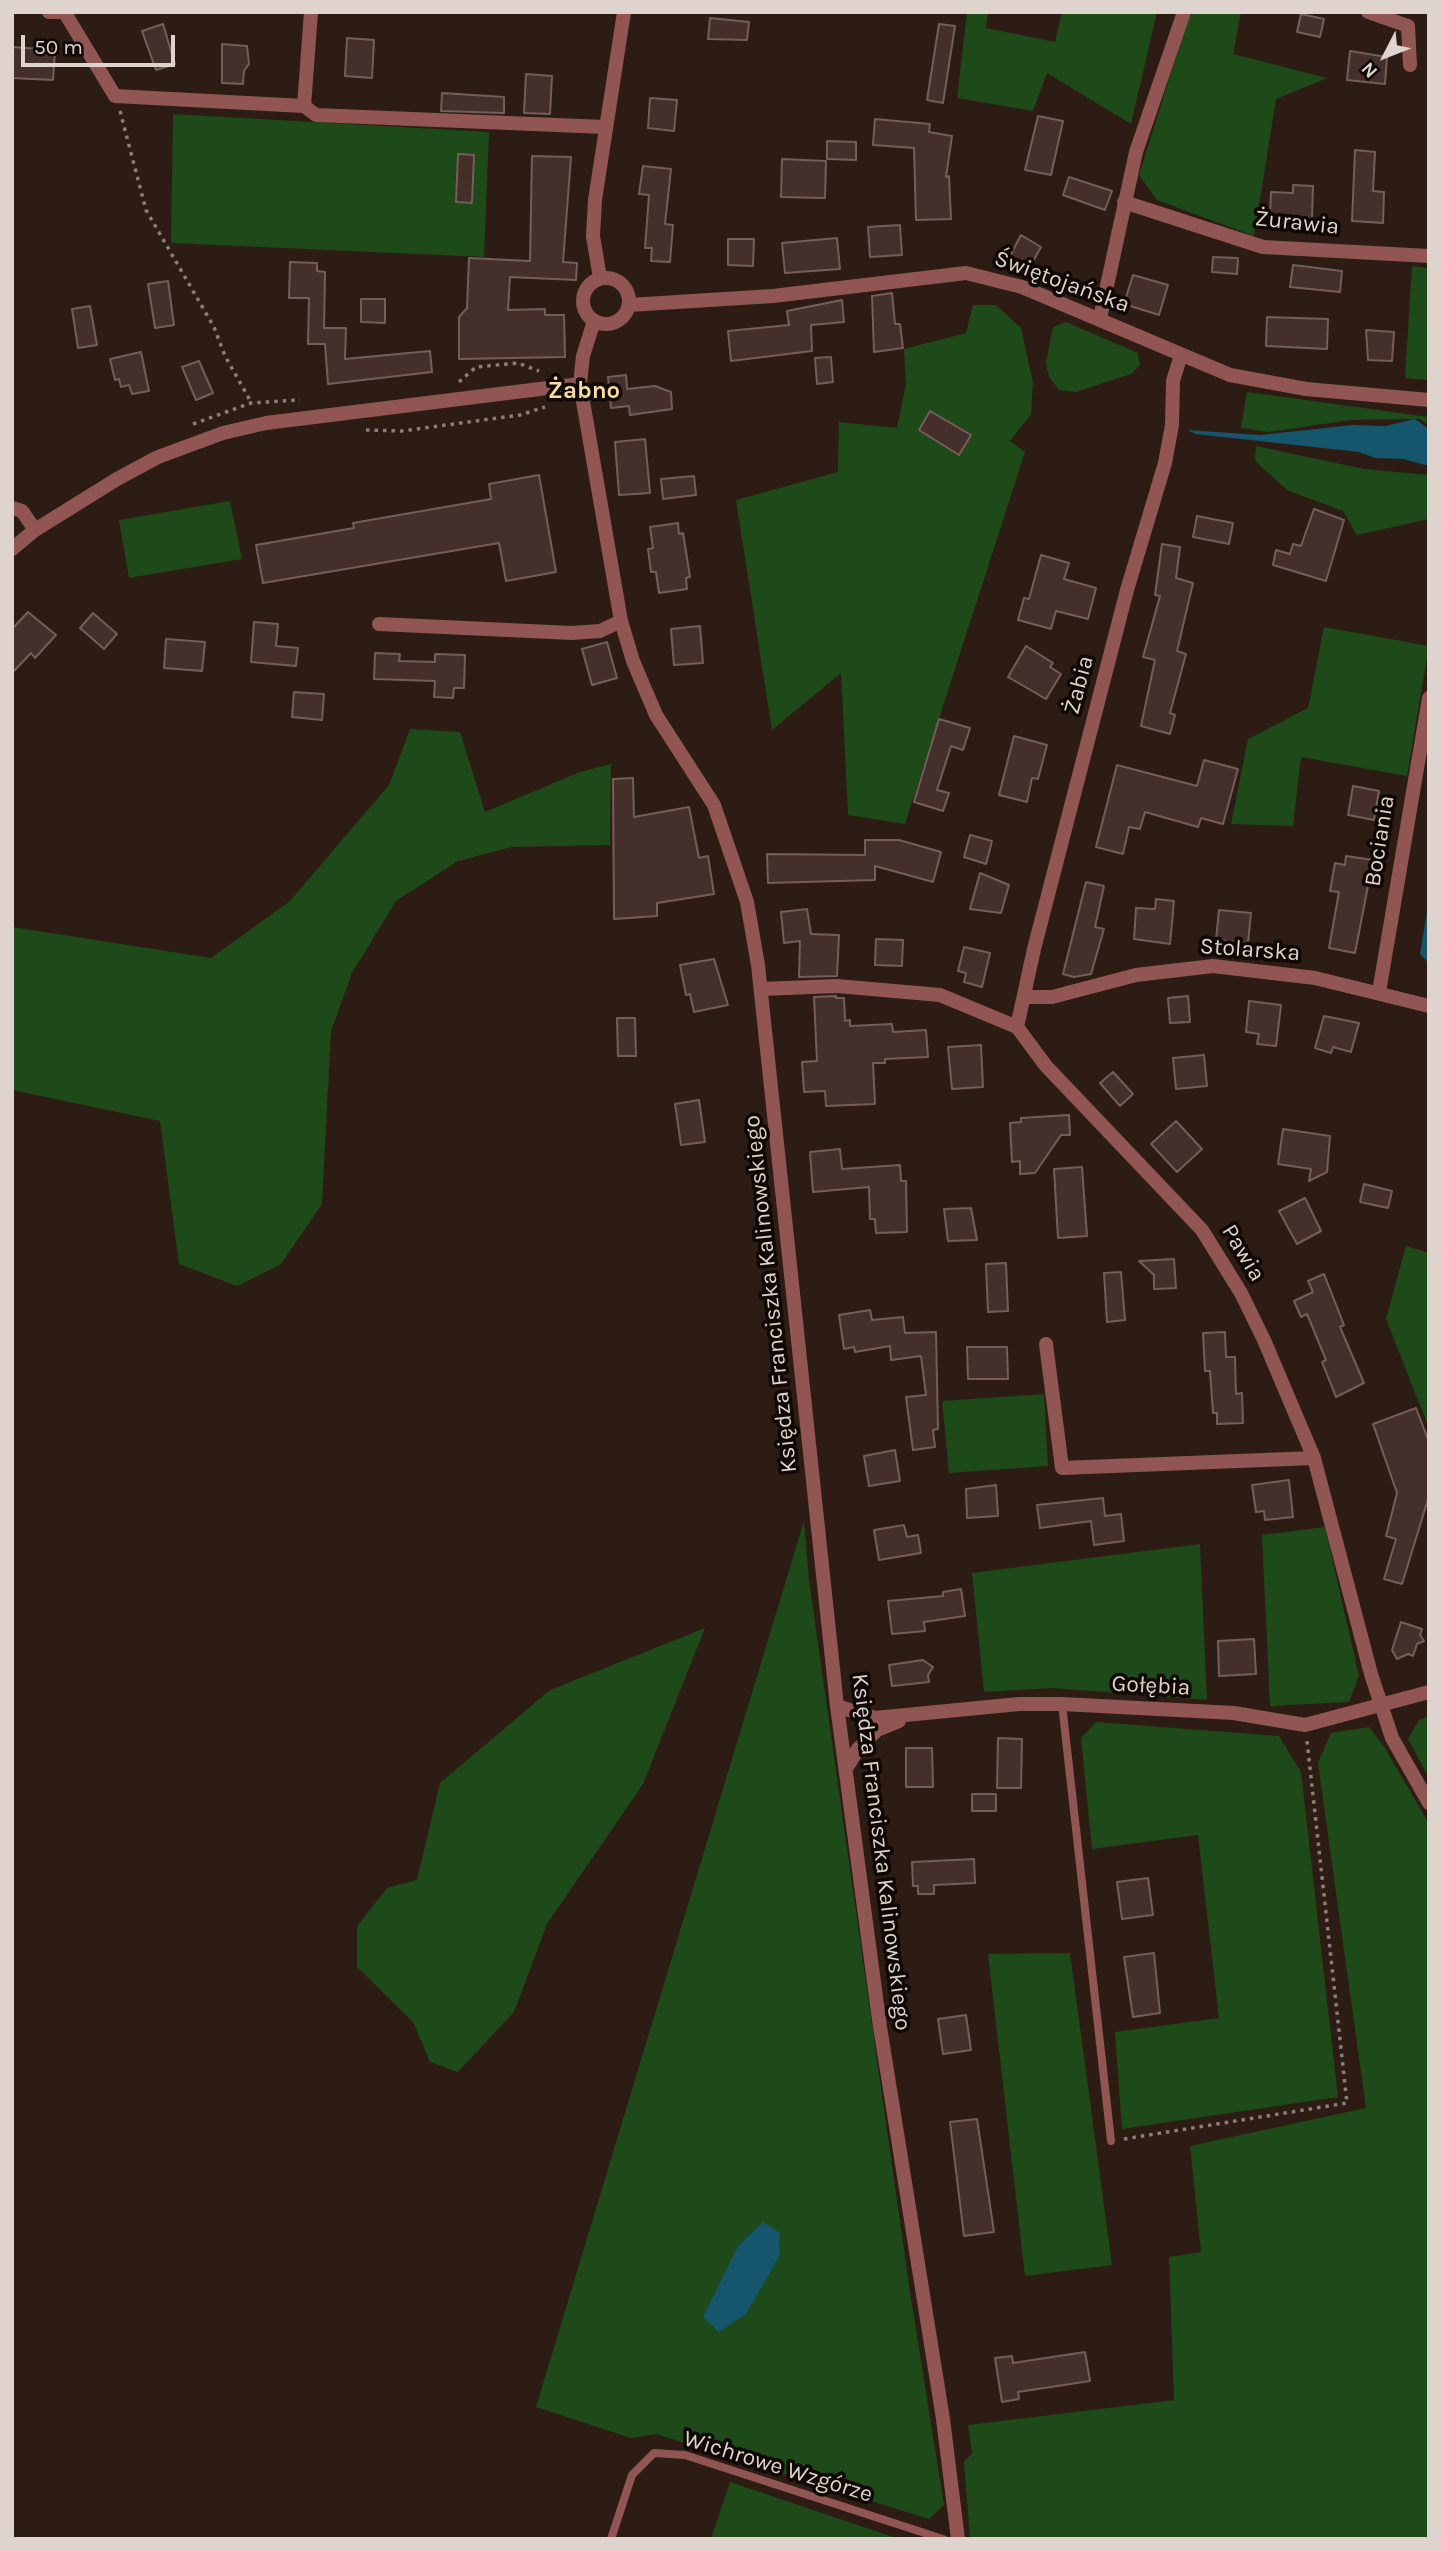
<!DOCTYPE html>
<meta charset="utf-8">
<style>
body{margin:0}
#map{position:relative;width:1441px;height:2551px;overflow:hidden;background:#2d1c13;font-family:Karla,sans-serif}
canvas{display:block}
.frame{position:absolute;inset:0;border:14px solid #dfd3cd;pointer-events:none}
.north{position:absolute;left:1350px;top:21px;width:70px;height:70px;-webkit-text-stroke:5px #0f0805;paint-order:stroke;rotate:228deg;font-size:19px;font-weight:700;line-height:28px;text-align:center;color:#dfd3cd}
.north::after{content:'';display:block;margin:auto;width:24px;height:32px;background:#dfd3cd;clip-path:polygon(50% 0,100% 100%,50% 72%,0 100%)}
.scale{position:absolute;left:21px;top:35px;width:154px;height:32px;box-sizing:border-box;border:4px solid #dfd3cd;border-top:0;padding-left:9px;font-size:21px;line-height:24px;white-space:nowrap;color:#dfd3cd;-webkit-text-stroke:5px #0f0805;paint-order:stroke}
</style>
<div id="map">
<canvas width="1441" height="2551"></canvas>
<div class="frame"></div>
<div class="north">N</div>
<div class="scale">50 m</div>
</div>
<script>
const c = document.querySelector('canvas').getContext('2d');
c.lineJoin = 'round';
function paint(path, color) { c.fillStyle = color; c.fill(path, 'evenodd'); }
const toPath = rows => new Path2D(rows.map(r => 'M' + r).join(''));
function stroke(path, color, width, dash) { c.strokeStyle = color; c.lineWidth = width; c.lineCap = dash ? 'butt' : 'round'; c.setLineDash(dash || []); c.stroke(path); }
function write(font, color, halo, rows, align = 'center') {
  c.font = font + ' Karla,sans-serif'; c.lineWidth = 7; c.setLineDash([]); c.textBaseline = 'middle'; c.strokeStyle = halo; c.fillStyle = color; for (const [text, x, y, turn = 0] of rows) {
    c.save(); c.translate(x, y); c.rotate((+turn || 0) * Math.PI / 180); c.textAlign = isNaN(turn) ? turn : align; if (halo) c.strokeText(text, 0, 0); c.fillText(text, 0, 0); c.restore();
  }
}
paint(toPath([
 [967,12,988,12,986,28,1055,42,1062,12,1157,12,1131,124,1047,73,1033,111,957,98],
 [1194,12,1241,12,1233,54,1327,78,1276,99,1254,236,1157,200,1139,175,1188,18],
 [173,114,489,132,484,257,171,243],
 [1412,266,1429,268,1429,380,1405,378],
 [973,305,996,305,1021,328,1033,382,1031,414,1010,441,1025,452,905,824,848,815,841,673,772,730,736,500,838,472,839,422,897,428,906,384,904,349,966,333],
 [1066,322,1138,353,1140,365,1131,374,1076,392,1059,390,1049,377,1046,363,1053,327],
 [1247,392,1429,417,1429,426,1420,419,1351,420,1268,432,1241,428],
 [1256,446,1364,469,1429,475,1429,519,1357,535,1343,511,1287,490,1255,461],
 [230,501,242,559,129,578,119,520],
 [1324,627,1429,646,1407,776,1301,757,1293,826,1231,824,1248,739,1308,708],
 [410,729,460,732,485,812,580,772,611,764,610,845,512,847,458,861,396,901,352,973,331,1031,322,1204,281,1264,237,1286,179,1264,160,1121,12,1090,12,927,211,958,290,901,389,785],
 [1406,1246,1429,1253,1429,1428,1386,1319],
 [1044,1394,1048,1466,949,1473,942,1401],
 [804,1521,809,1580,910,2292,944,2505,929,2519,656,2434,631,2438,536,2407],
 [1325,1527,1359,1676,1349,1702,1270,1706,1262,1535],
 [1200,1544,1207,1700,1053,1688,984,1692,972,1573],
 [705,1628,643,1784,547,1924,514,2012,458,2072,430,2062,413,2022,357,1967,357,1926,387,1888,417,1880,440,1783,550,1690],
 [1429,1716,1429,1778,1408,1739,1419,1720],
 [1096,1722,1279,1736,1301,1772,1338,2097,1122,2129,1115,2032,1219,2018,1198,1835,1092,1849,1081,1738],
 [1369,1727,1385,1748,1429,1824,1429,2539,970,2539,964,2462,972,2453,968,2425,1174,2400,1169,2257,1201,2252,1190,2146,1366,2108,1318,1763,1331,1733],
 [1070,1953,1112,2265,1025,2276,988,1954],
 [730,2482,899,2539,711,2539]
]), '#1e4918');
paint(toPath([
 [1415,419,1429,429,1429,466,1403,459,1375,458,1359,452,1196,434,1187,430,1260,435,1353,425,1385,426],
 [1429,900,1429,963,1420,954],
 [763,2222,779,2232,780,2255,746,2314,719,2332,703,2317,738,2246]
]), '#15566c');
const building = toPath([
 [1301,14,1324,19,1320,37,1297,32,1301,14],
 [710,18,749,22,747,40,708,39,710,18],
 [163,24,175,64,156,70,142,31,163,24],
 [939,24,955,26,943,103,927,100,939,24],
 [347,38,374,40,372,78,345,76,347,38],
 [222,44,247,46,249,64,244,71,243,84,222,83,222,44],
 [12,47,55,50,53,80,12,78,12,47],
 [1350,51,1387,57,1385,84,1347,80,1350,51],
 [526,74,552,76,550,114,524,113,526,74],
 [442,93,504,97,504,113,441,111,442,93],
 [650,98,677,100,674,131,648,128,650,98],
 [1038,116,1063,121,1051,175,1025,170,1038,116],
 [875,119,930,124,929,132,952,136,946,177,949,176,951,219,916,220,914,148,873,145,875,119],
 [827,141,856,142,856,160,827,159,827,141],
 [1355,150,1375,152,1373,191,1384,192,1383,223,1352,221,1355,150],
 [458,154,474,155,472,203,456,202,458,154],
 [532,156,571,157,563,262,577,263,576,280,510,277,508,310,545,309,545,315,564,315,565,357,459,359,459,317,467,308,469,258,530,261,532,156],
 [782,159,826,161,825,198,781,197,782,159],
 [643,166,671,169,665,224,673,225,670,262,651,261,652,248,645,248,649,195,639,194,643,166],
 [1069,177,1112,191,1105,210,1063,195,1069,177],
 [1293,185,1313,186,1312,218,1270,218,1271,192,1293,193,1293,185],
 [900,225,902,255,870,257,868,227,900,225],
 [1021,235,1041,247,1030,267,1010,256,1021,235],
 [837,238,840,269,785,273,782,243,837,238],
 [728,239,754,239,753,266,728,265,728,239],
 [1213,257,1238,258,1237,274,1212,272,1213,257],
 [290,262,317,263,317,271,325,272,324,328,346,328,345,359,430,351,432,372,328,384,325,344,308,344,309,298,289,298,290,262],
 [1293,265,1342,271,1340,292,1290,287,1293,265],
 [1133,275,1168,285,1159,315,1124,304,1133,275],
 [168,281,174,325,155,328,148,284,168,281],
 [892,293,895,324,900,324,903,348,874,352,872,296,892,293],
 [361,299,385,299,385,323,361,322,361,299],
 [842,300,844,322,811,325,812,351,731,361,728,331,789,325,787,311,842,300],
 [90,306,97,345,78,348,72,309,90,306],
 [1267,317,1328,319,1327,349,1266,346,1267,317],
 [1366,330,1394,332,1392,361,1368,360,1366,330],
 [141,352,149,391,132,394,129,385,121,387,119,379,115,380,110,359,141,352],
 [831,357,833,382,817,384,815,358,831,357],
 [199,361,213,393,196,400,182,367,199,361],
 [626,375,627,389,655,386,671,392,672,409,630,415,629,406,611,408,608,377,626,375],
 [930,411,971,435,959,455,919,430,930,411],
 [645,439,650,493,619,495,615,442,645,439],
 [539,475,556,572,506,581,499,543,263,583,256,545,354,528,353,523,491,499,489,484,539,475],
 [694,476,696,495,663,499,661,479,694,476],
 [1314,509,1344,520,1326,581,1273,565,1276,550,1290,554,1293,544,1301,546,1314,509],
 [1197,516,1233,523,1229,544,1193,537,1197,516],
 [678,523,679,534,683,533,690,577,686,578,687,589,659,593,656,572,651,572,648,549,653,548,650,527,678,523],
 [1162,544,1180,547,1176,578,1193,583,1177,651,1186,654,1170,713,1175,715,1170,734,1141,726,1155,660,1143,657,1160,596,1155,595,1162,544],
 [1041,555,1069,563,1064,579,1096,588,1088,619,1056,611,1051,629,1018,620,1024,598,1029,599,1041,555],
 [28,612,56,635,35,658,31,653,12,673,12,629,28,612],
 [93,613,117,634,104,649,80,628,93,613],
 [254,622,278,624,276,646,298,648,296,666,251,662,254,622],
 [700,626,703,663,674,665,671,629,700,626],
 [166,639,205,642,202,671,164,668,166,639],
 [607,642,617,678,592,685,582,649,607,642],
 [1026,646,1053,663,1050,667,1061,674,1046,699,1008,677,1026,646],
 [375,653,400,654,399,661,435,662,435,654,465,655,464,688,454,688,453,698,434,697,435,681,374,679,375,653],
 [294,692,324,694,322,720,292,717,294,692],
 [939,719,970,728,963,750,951,746,937,790,949,793,943,811,914,802,939,719],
 [1014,736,1047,745,1038,779,1032,778,1027,802,999,795,1014,736],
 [1204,760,1238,769,1223,824,1201,818,1198,827,1145,812,1140,829,1129,827,1123,854,1096,847,1117,765,1197,786,1204,760],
 [633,778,634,817,689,807,699,858,708,856,714,894,657,903,657,916,614,919,613,779,633,778],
 [1353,786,1379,791,1374,820,1348,815,1353,786],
 [970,835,992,841,986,864,964,857,970,835],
 [865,840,899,840,941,852,933,882,875,866,875,880,768,883,767,854,865,855,865,840],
 [1346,856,1373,860,1355,953,1329,948,1339,892,1330,891,1335,863,1345,865,1346,856],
 [980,873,1009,885,1001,913,970,909,980,873],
 [1086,882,1104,886,1095,927,1104,929,1091,974,1074,977,1063,974,1086,882],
 [1156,899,1174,901,1170,944,1134,939,1136,908,1155,909,1156,899],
 [807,909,811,934,839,935,837,976,799,977,800,941,784,943,781,912,807,909],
 [1219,910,1251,913,1248,943,1216,940,1219,910],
 [876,939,903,940,902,966,875,965,876,939],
 [964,947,990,953,982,987,964,982,966,973,958,971,964,947],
 [714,959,728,1005,694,1012,690,994,686,995,680,965,714,959],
 [836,996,836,998,844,998,845,1021,850,1020,850,1026,892,1024,893,1032,926,1030,928,1057,885,1059,885,1063,873,1063,875,1104,826,1106,825,1091,804,1092,802,1062,817,1061,814,997,836,996],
 [1188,996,1190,1022,1170,1023,1168,998,1188,996],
 [1249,1001,1281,1005,1276,1046,1257,1044,1259,1034,1246,1032,1249,1001],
 [1324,1016,1359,1023,1351,1052,1333,1047,1331,1053,1315,1048,1324,1016],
 [617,1018,635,1018,636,1056,618,1056,617,1018],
 [981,1045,983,1087,952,1089,948,1047,981,1045],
 [1204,1055,1207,1086,1176,1089,1173,1058,1204,1055],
 [1113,1072,1133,1094,1120,1106,1100,1083,1113,1072],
 [699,1100,705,1142,681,1145,675,1104,699,1100],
 [1069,1115,1070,1135,1061,1135,1035,1173,1020,1174,1020,1161,1012,1162,1010,1123,1021,1122,1021,1118,1069,1115],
 [1176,1121,1202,1149,1177,1172,1151,1144,1176,1121],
 [1283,1129,1330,1136,1327,1172,1309,1181,1311,1169,1278,1164,1283,1129],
 [840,1149,842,1169,900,1165,901,1181,906,1181,907,1232,876,1233,875,1219,870,1219,869,1187,813,1192,810,1152,840,1149],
 [1082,1167,1087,1236,1058,1238,1054,1169,1082,1167],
 [1364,1184,1392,1191,1388,1208,1360,1202,1364,1184],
 [1305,1198,1321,1231,1297,1244,1279,1211,1305,1198],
 [971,1208,977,1240,948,1241,944,1209,971,1208],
 [1174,1259,1176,1288,1154,1289,1154,1275,1139,1261,1174,1259],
 [1006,1263,1008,1311,988,1312,986,1264,1006,1263],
 [1121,1272,1125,1320,1107,1322,1104,1273,1121,1272],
 [1324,1274,1344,1325,1340,1327,1364,1383,1336,1397,1322,1362,1326,1360,1307,1314,1301,1317,1294,1301,1313,1292,1308,1281,1324,1274],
 [870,1310,872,1320,903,1317,905,1333,936,1332,938,1429,933,1430,935,1447,913,1450,906,1397,926,1395,921,1356,891,1360,890,1346,855,1352,854,1347,844,1349,839,1315,870,1310],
 [1225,1332,1226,1357,1235,1357,1236,1394,1242,1393,1243,1423,1217,1424,1217,1413,1213,1413,1210,1371,1205,1371,1203,1333,1225,1332],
 [967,1347,1007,1347,1008,1379,968,1379,967,1347],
 [1416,1408,1429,1442,1429,1496,1402,1584,1384,1579,1396,1539,1386,1536,1397,1493,1373,1424,1416,1408],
 [895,1450,900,1481,869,1486,864,1456,895,1450],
 [1289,1480,1293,1517,1265,1520,1264,1511,1256,1512,1252,1485,1289,1480],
 [996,1485,998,1516,967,1518,966,1489,996,1485],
 [1103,1498,1105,1516,1121,1514,1124,1541,1094,1545,1091,1521,1040,1528,1037,1505,1103,1498],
 [904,1525,907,1537,918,1535,921,1553,879,1560,874,1530,904,1525],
 [961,1589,965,1616,924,1622,925,1631,892,1634,888,1601,943,1596,943,1592,961,1589],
 [1401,1622,1422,1629,1420,1635,1424,1641,1417,1644,1413,1656,1408,1654,1397,1659,1392,1650,1401,1622],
 [1254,1639,1256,1674,1219,1676,1218,1641,1254,1639],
 [923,1660,933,1667,928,1675,929,1682,892,1686,889,1665,923,1660],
 [998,1738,1022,1739,1021,1788,997,1788,998,1738],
 [906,1748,932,1748,933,1787,906,1787,906,1748],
 [972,1794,996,1794,996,1811,972,1811,972,1794],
 [974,1859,975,1883,934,1885,934,1894,918,1894,918,1886,913,1886,912,1862,974,1859],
 [1148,1878,1153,1915,1122,1919,1117,1882,1148,1878],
 [1154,1953,1160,2013,1133,2017,1124,1957,1154,1953],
 [966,2015,971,2050,943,2054,938,2019,966,2015],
 [977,2119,994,2232,964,2236,950,2122,977,2119],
 [1085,2352,1090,2381,1018,2392,1019,2399,1002,2402,995,2358,1012,2356,1013,2363,1085,2352]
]);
paint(building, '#442f2b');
stroke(building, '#755e59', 2);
stroke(toPath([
 [120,111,146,210,214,327,225,356,251,402],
 [459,382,476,367,518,363,539,371],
 [193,424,251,403,300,400],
 [366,430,402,431,520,415,545,407],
 [1124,2139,1347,2103,1307,1741]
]), '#8c7d76', 3.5, [3.5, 5]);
stroke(toPath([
 [1062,1704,1111,2141],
 [611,2539,632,2475,654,2453,685,2455,943,2539]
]), '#915553', 8);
stroke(toPath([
 [49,12,65,12],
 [1368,12,1408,26,1410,65],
 [65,13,115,96,304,106,316,115,605,127],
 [304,106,311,12],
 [1124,202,1263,247,1429,256],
 '583 301a23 23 0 1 1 46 0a23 23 0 1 1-46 0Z',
 [600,278,593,236,595,200,624,12],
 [629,305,773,296,966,273,1022,287,1230,375,1306,389,1429,400],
 [1100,318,1136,152,1184,12],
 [594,321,583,356,580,384,621,621,633,661,656,715,714,805,747,902,758,965,837,1706,880,2027,943,2419,958,2539],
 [12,508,22,511,35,530],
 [12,549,35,530,117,479,158,457,223,433,266,423,580,384],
 [379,624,572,633,600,631,621,621],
 [761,989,837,986,940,995,1017,1027,1046,1066,1202,1230,1241,1293,1264,1340,1314,1458,1371,1674,1392,1738,1429,1803],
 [1379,992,1429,698],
 [1025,997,1052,997,1136,975,1213,966,1315,978,1429,1006],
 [1017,1027,1034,949,1127,590,1165,463,1172,425,1173,381,1181,355],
 [1046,1344,1062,1468,1314,1458],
 [837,1706,875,1718,1019,1704,1062,1704,1234,1713,1305,1725,1429,1692],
 [847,1767,858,1749,877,1730,899,1721]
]), '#915553', 14);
write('23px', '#dfd3cd', '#0f0805', [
 ["Żurawia",1297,223,6],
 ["Świętojańska",1062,282,20],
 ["Żabia",1079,685,-75],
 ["Bociania",1380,841,-81],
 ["Stolarska",1250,950,4],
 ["Pawia",1243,1253,59],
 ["Księdza Franciszka Kalinowskiego",771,1294,-96],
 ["Gołębia",1151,1686,3],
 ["Księdza Franciszka Kalinowskiego",881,1852,83],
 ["Wichrowe Wzgórze",778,2467,17]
]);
write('bold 24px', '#f9daa1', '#0f0805', [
 ["Żabno",584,391]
]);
</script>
